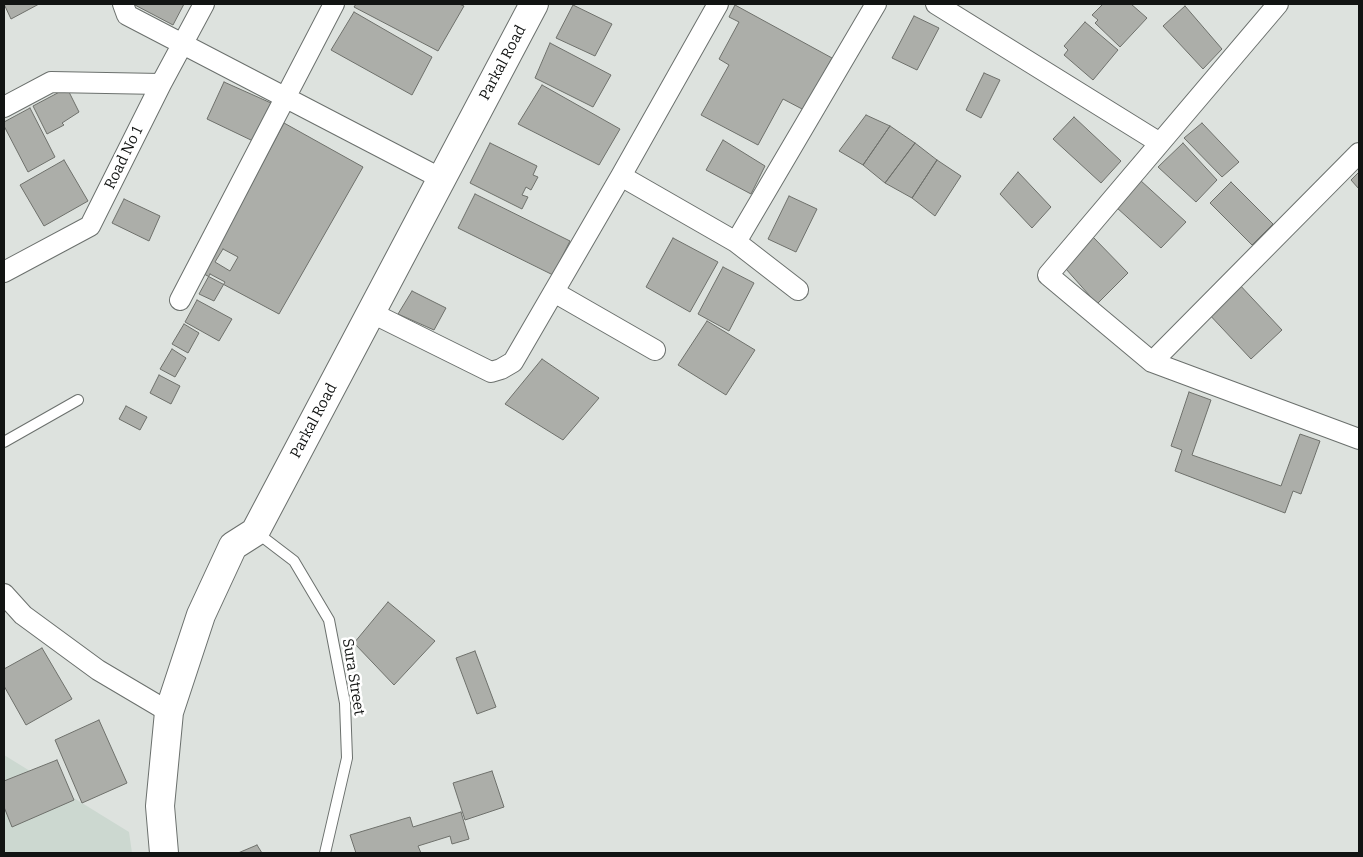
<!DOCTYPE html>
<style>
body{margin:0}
#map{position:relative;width:1363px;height:857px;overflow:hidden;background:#dde2de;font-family:Bitter,serif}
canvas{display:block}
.frame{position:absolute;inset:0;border:5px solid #121413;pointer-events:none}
</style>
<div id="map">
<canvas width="1363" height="857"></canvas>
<div class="frame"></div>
</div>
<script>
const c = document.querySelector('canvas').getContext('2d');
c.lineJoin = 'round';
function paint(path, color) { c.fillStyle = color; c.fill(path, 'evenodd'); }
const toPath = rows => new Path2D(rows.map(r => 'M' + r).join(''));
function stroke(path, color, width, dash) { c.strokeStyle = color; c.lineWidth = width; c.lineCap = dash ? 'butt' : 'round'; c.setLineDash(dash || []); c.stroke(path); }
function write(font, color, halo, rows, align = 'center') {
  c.font = font + ' Bitter,serif'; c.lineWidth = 5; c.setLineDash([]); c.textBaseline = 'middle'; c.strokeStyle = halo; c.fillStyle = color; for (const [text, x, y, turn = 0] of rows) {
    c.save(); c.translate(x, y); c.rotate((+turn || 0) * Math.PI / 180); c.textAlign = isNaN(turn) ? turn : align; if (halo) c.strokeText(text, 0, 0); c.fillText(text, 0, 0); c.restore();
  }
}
paint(toPath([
 [4,755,129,832,132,853,4,853]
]), '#ccd8d0');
const building = toPath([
 [4,4,39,4,11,19,4,4],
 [133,4,184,4,173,25,133,4],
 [356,4,459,4,464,6,438,51,354,7,356,4],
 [1103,4,1131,4,1147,18,1120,47,1095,23,1098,20,1092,15,1103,4],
 [573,5,612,24,595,56,556,38,573,5],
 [735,5,832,58,804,110,783,99,758,145,701,115,729,65,719,59,739,22,729,17,735,5],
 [1185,6,1222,49,1203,69,1163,26,1185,6],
 [354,12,432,57,412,95,331,50,354,12],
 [914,16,939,28,917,70,892,58,914,16],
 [1085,22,1118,50,1093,80,1064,55,1068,50,1064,46,1085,22],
 [550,43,611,75,593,107,535,78,550,43],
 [984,73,1000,80,981,118,966,110,984,73],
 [224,82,271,103,253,141,207,119,224,82],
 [542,85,620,129,599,165,518,124,542,85],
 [67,88,79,112,62,123,64,125,47,134,33,106,67,88],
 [30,108,55,157,28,172,4,126,4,122,30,108],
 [866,115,890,126,863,165,839,151,866,115],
 [1074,117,1121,161,1101,183,1053,139,1074,117],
 [284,123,363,167,279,314,204,274,284,123],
 [1202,123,1239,162,1222,177,1184,138,1202,123],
 [890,126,915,143,885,183,863,165,890,126],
 [723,140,765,166,751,194,706,170,723,140],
 [490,143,537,166,533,175,538,177,531,190,526,187,522,195,528,197,522,209,470,183,490,143],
 [915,143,937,160,912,198,885,183,915,143],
 [1183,143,1217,180,1196,202,1158,167,1183,143],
 [64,160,88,201,44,226,20,185,64,160],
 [937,160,961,176,935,216,912,198,937,160],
 [1018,172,1051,207,1032,228,1000,194,1018,172],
 [1359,172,1359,189,1351,180,1359,172],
 [1140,180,1186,222,1161,248,1116,207,1140,180],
 [1231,182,1273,224,1252,245,1210,203,1231,182],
 [475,194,570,241,553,275,458,228,475,194],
 [789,196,817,209,796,252,768,239,789,196],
 [124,199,160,216,149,241,112,223,124,199],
 [1093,237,1128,273,1097,304,1066,269,1093,237],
 [673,238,718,262,690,312,646,287,673,238],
 [223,249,238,257,230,271,215,262,223,249],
 [723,267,754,283,729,331,698,314,723,267],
 [210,274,225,282,214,301,199,294,210,274],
 [1237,282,1282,330,1251,359,1206,311,1237,282],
 [412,291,446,308,434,330,398,314,412,291],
 [197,300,232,319,219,341,185,322,197,300],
 [707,321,755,350,726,395,678,365,707,321],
 [184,324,199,333,188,353,172,344,184,324],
 [172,349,186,358,175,377,160,369,172,349],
 [542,359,599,398,563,440,505,404,542,359],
 [159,375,180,386,171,404,150,393,159,375],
 [1189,392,1211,400,1192,455,1281,486,1300,434,1320,441,1301,494,1293,491,1285,513,1175,471,1182,450,1171,446,1189,392],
 [126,406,147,417,140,430,119,419,126,406],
 [388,602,435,641,394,685,354,643,388,602],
 [42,648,72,699,26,725,4,686,4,669,42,648],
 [475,651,496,707,477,714,456,658,475,651],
 [99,720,127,783,82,803,55,740,99,720],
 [57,760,74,800,12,827,4,807,4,781,57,760],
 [492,771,504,807,465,820,453,783,492,771],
 [461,812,469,839,452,844,450,836,418,846,421,853,356,853,350,835,410,817,413,827,461,812],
 [257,845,262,853,238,853,257,845]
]);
paint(building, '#acaea9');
stroke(building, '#6e706b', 1);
const lane = toPath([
 [4,442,78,400],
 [256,532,294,561,329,620,345,703,347,758,325,853]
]);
const street = toPath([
 [123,4,127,15,442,179],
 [936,4,1160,143],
 [1278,4,1048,275,1152,362,1359,439],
 [4,107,51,82,161,84],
 [621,176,736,242,798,290],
 [736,242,876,4],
 [4,272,90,226,161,84,204,4],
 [554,292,655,350],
 [180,300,334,4],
 [372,313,491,372,501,369,513,362,621,176,718,4],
 [1152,362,1359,153],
 [4,594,23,615,98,670,169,712]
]);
const secondary = toPath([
 [164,853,160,806,169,712,201,615,233,546,255,532,534,4]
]);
stroke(lane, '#6b706d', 12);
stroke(street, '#6b706d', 22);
stroke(secondary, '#6b706d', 30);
stroke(lane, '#fff', 10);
stroke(street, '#fff', 20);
stroke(secondary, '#fff', 28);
write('15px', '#121413', '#fff', [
 ["Parkal Road",503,63,-62],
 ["Road No 1",124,158,-64],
 ["Parkal Road",314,421,-62],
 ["Sura Street",353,677,81]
]);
</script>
